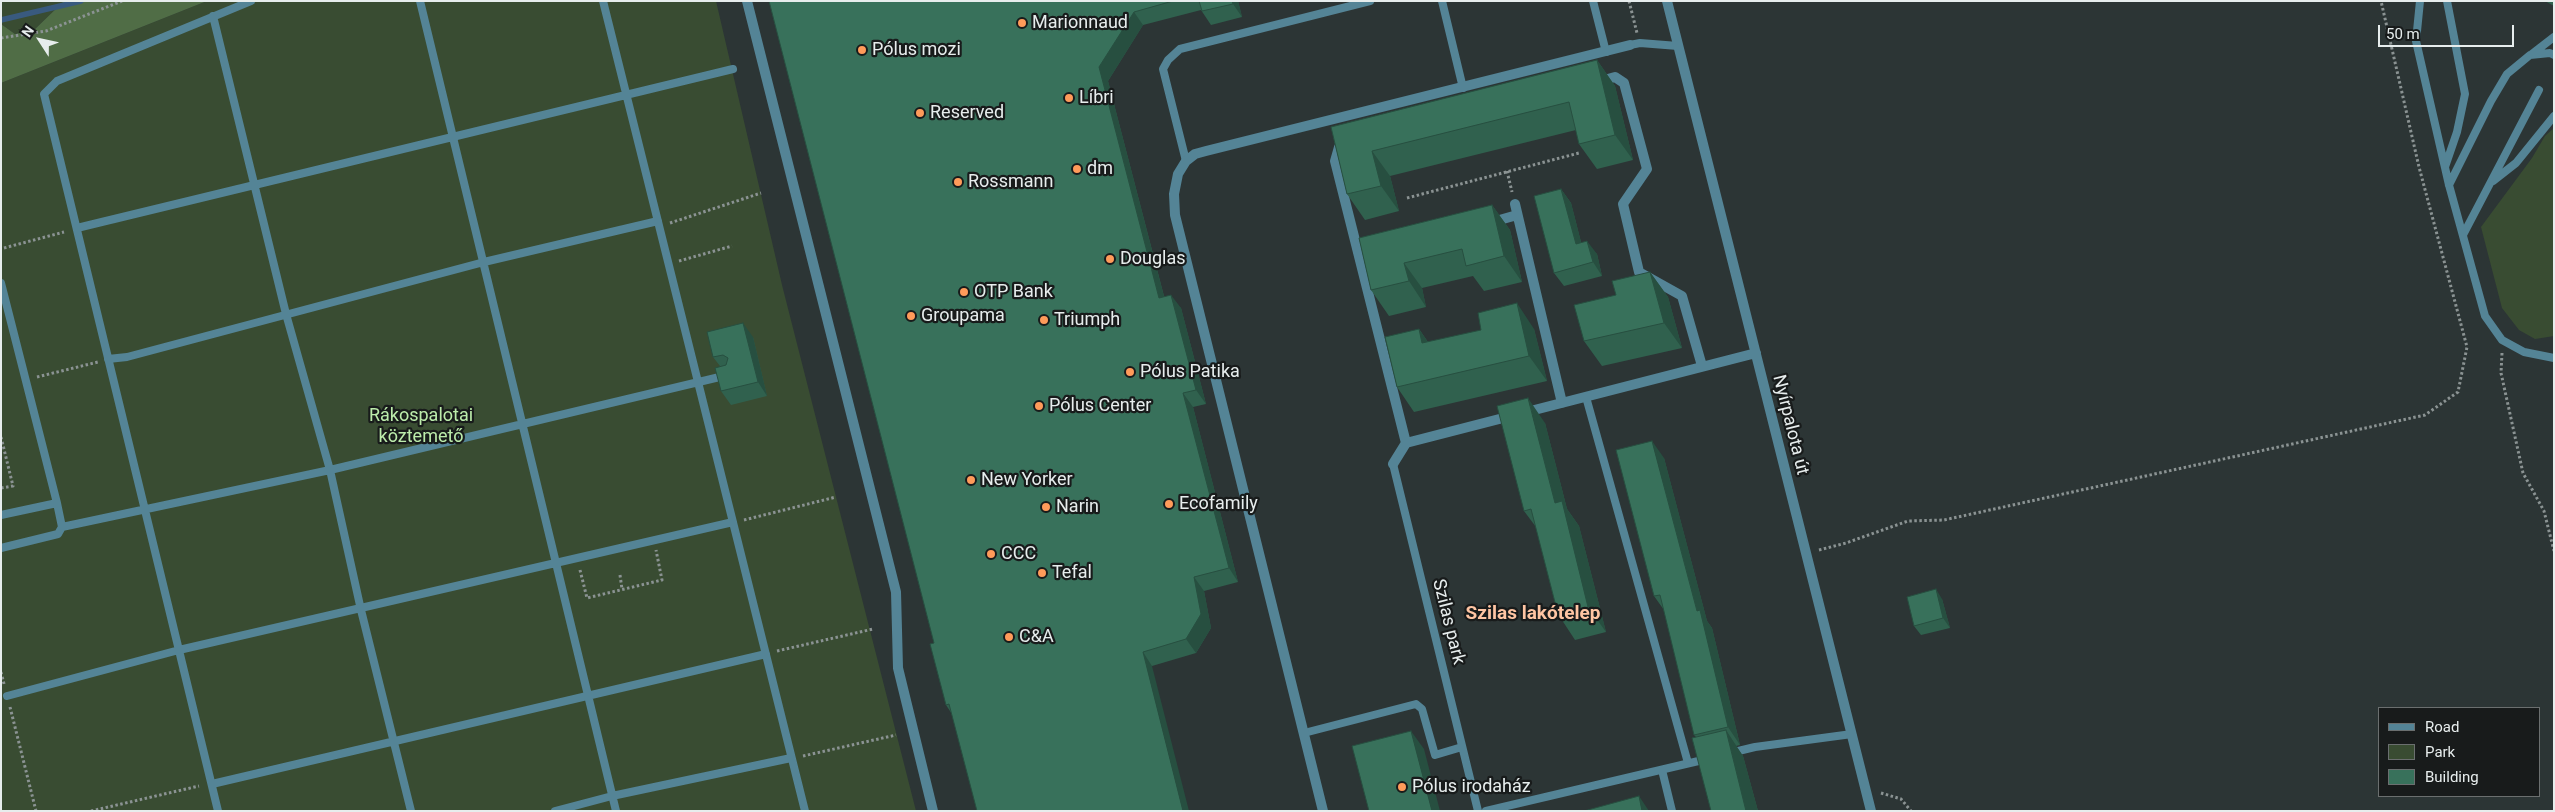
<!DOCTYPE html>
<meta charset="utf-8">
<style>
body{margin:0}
#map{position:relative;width:2555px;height:812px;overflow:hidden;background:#2c3535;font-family:Roboto,sans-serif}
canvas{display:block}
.frame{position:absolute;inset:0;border:2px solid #e7eded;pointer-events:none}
.legend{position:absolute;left:2378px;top:707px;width:162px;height:90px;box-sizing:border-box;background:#181b1b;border:1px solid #6b6f6f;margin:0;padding:6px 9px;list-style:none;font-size:15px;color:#e7eded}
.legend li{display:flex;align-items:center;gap:10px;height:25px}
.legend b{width:25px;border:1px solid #6b6f6f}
.north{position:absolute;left:15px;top:15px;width:50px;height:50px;-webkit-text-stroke:4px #181b1b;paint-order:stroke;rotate:305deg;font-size:14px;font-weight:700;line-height:20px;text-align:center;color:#e7eded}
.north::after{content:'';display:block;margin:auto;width:18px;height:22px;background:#e7eded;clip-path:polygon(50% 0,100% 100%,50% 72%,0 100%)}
.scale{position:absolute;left:2378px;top:25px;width:136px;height:22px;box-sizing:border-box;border:2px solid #e7eded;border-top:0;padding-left:6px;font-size:15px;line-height:18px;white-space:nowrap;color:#e7eded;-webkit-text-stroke:4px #181b1b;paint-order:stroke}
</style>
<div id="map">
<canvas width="2555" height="812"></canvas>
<div class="frame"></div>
<ul class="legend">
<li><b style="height:6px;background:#548496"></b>Road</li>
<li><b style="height:14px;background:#394c32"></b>Park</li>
<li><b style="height:14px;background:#38715b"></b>Building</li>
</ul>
<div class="north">N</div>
<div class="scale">50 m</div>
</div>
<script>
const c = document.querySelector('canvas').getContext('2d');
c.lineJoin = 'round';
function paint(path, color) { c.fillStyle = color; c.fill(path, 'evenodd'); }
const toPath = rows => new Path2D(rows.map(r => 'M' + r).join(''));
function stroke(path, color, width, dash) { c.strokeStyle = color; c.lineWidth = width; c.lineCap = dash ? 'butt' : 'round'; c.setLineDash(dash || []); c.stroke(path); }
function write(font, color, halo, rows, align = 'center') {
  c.font = font + ' Roboto,sans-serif'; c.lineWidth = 4.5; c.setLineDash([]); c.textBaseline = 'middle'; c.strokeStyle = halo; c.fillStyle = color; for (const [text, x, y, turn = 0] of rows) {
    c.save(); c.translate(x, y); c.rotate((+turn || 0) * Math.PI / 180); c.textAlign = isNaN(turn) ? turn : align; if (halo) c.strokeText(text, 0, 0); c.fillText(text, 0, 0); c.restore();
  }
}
paint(toPath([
 [1,1,64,1,34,30,15,34,1,24],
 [207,1,716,1,782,285,916,811,1,811,1,83],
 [2554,128,2554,336,2535,339,2519,330,2502,308,2481,227,2532,158,2545,136]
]), '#394c32');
paint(toPath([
 [64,1,207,1,1,83,1,24,15,34,34,30]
]), '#506d46');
stroke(toPath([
 [1,20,81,1]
]), '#395a7e', 5.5);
stroke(toPath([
 [1629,1,1637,33],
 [1,38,46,31,122,1],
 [1507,171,1512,192],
 [1407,198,1579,153],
 [670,223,761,193],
 [4,248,64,232],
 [679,261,732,246],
 [2502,353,2501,373,2523,473,2544,511,2554,551],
 [37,377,98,362],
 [1,437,13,486,1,488],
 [744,520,836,497],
 [1819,550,1846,543,1908,521,1944,520,2425,415,2458,392,2467,347,2419,167,2381,1],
 [580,570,587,598,662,580,656,550],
 [620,575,622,589],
 [777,651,873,629],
 [1,672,4,684],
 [10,707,36,811],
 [803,756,896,735],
 [1881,793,1901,799,1911,811],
 [91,811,199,786]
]), '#8b9393', 3, [2.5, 2.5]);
stroke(toPath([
 [420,1,616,811],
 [603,1,805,811],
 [1442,1,1463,88],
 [1593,1,1606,52],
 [2420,1,2416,41,2449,185,2485,316,2502,340,2524,352,2554,358],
 [213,16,286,314,330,470,361,610,411,811],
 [1630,45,1640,43,1678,46],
 [2532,54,2554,37],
 [1186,161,1163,69,1168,60,1180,49,1370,1],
 [2445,167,2457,132,2465,94,2447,1],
 [2493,181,2516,163,2554,116],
 [2449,185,2491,101,2507,74,2530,55,2550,53,2554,55],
 [77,228,733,69],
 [2463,235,2539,90],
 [1,283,57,503,1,515],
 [108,359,127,357,484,262,658,221],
 [1586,397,1688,763],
 [1393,464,1478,811],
 [62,527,330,470,728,375],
 [1,548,58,534,62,527,57,503],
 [7,696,179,650,733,522],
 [1304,733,1416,704,1422,709,1435,755,1462,747],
 [1730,753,1755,747,1852,734],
 [1662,770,1672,811],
 [212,784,766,654],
 [218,811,44,94,57,81,251,1],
 [555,811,612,796,791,758],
 [1486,811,1707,759]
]), '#548496', 8);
stroke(toPath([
 [747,1,896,592,898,668,933,811],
 [1667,1,1871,811],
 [1597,82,1615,77,1624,83,1647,169,1623,204,1639,272,1682,296,1702,366],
 [1345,145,1339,147,1335,161,1406,443],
 [1515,204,1562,403],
 [1489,223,1517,215],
 [1393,464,1406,443,1756,353],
 [1323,811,1175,215,1174,194,1178,174,1186,161,1195,154,1206,151,1630,45]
]), '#548496', 10);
paint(toPath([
 [769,1,1238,1,1242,17,1211,25,1201,10,1143,25,1108,81,1164,296,1181,308,1206,404,1193,407,1238,582,1204,591,1211,628,1196,653,1152,666,952,714,946,705,934,643],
 [2545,1,2554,1,2554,6],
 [1597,60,1615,86,1633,160,1597,169,1579,144,1576,130,1390,176,1399,211,1365,220,1347,194,1331,127],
 [1561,189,1571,203,1581,242,1597,254,1602,276,1564,286,1554,273],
 [1492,205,1510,230,1522,282,1484,291,1473,276,1422,288,1426,307,1389,316,1371,290,1359,238],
 [1650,272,1668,297,1682,348,1602,366,1584,341,1616,295],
 [1419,329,1428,342,1534,329,1547,381,1414,412,1397,387],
 [753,337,767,396,731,405,721,391,720,366,713,357],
 [1545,423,1567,509,1579,526,1606,632,1575,640,1558,614,1536,527,1524,511],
 [1664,458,1707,621,1712,628,1740,745,1736,746,1743,756,1758,811,1711,811,1696,737,1694,735,1664,610,1654,596],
 [1942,599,1950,628,1921,635,1914,626]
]), '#30614e');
paint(toPath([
 [1232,1,1238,1,1242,17,1233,4],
 [1134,12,1143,25,1108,81,1168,312,1159,298,1099,67],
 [1597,60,1615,86,1633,160,1615,135],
 [1372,151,1390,176,1399,211,1381,186],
 [1561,189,1571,203,1585,258,1576,244],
 [1492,205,1510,230,1522,282,1504,256],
 [1587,241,1597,254,1602,276,1593,262],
 [1404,263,1422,288,1426,307,1409,281],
 [1650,272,1668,297,1682,348,1664,323],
 [1171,295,1181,308,1206,404,1196,390],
 [1517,303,1534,329,1547,381,1529,356],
 [743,323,753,337,767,396,758,382],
 [1419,329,1436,354,1422,343],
 [1183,393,1193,407,1238,582,1229,568],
 [1528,398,1545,423,1567,509,1579,526,1606,632,1588,607,1555,503],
 [1652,441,1664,458,1707,621,1712,628,1740,745,1728,727],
 [1194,577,1204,591,1211,628,1196,653,1186,639],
 [1936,589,1942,599,1950,628,1943,618],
 [1143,652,1152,666,1189,811,1183,811],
 [1726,730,1743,756,1758,811,1746,811],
 [1411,731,1424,749,1440,811,1432,811],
 [1639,796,1649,811,1642,811]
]), '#274f40');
const building = toPath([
 [769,1,1173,1,1134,12,1099,67,1159,298,1171,295,1196,390,1183,393,1229,568,1194,577,1201,614,1186,639,1143,652,1183,811,977,811,949,704,946,705,930,644,934,643,769,1],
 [1199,1,1232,1,1233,4,1202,11,1199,1],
 [1597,60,1615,135,1579,144,1569,102,1372,151,1381,186,1347,194,1331,127,1597,60],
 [1561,189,1576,244,1587,241,1593,262,1554,273,1534,196,1561,189],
 [1492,205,1504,256,1466,266,1462,249,1404,263,1409,281,1371,290,1359,238,1492,205],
 [1650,272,1664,323,1584,341,1574,305,1616,295,1612,281,1650,272],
 [1517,303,1529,356,1397,387,1385,337,1419,329,1422,343,1481,330,1478,313,1517,303],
 [743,323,758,382,721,391,715,368,726,365,728,358,723,355,713,357,707,332,743,323],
 [1528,398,1555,503,1562,501,1588,607,1558,614,1531,509,1524,511,1497,406,1528,398],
 [1652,441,1697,611,1700,610,1728,727,1694,735,1660,595,1654,596,1616,450,1652,441],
 [1936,589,1943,618,1914,626,1907,597,1936,589],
 [1726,730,1746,811,1711,811,1692,738,1726,730],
 [1411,731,1432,811,1369,811,1352,746,1411,731],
 [1639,796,1642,811,1584,811,1639,796]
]);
paint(building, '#38715b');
stroke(building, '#274f40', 1);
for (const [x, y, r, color] of [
 [1022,23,5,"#ff9b5a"],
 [862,50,5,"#ff9b5a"],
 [1069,98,5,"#ff9b5a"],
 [920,113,5,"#ff9b5a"],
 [1077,169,5,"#ff9b5a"],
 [958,182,5,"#ff9b5a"],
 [1110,259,5,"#ff9b5a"],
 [964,292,5,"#ff9b5a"],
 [911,316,5,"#ff9b5a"],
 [1044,320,5,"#ff9b5a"],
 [1130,372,5,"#ff9b5a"],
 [1039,406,5,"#ff9b5a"],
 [971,480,5,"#ff9b5a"],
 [1169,504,5,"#ff9b5a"],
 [1046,507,5,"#ff9b5a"],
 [991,554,5,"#ff9b5a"],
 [1042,573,5,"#ff9b5a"],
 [1009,637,5,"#ff9b5a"],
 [1402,787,5,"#ff9b5a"]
]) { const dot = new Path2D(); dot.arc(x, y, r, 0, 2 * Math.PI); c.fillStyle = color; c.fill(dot); stroke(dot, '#181b1b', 2); }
write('18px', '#e7eded', '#181b1b', [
 ["Marionnaud",1032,23],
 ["Pólus mozi",872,50],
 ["Líbri",1079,98],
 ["Reserved",930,113],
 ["dm",1087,169],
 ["Rossmann",968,182],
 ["Douglas",1120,259],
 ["OTP Bank",974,292],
 ["Groupama",921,316],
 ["Triumph",1054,320],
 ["Pólus Patika",1140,372],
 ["Pólus Center",1049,406],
 ["New Yorker",981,480],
 ["Ecofamily",1179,504],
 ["Narin",1056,507],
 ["CCC",1001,554],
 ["Tefal",1052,573],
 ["C&A",1019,637],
 ["Pólus irodaház",1412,787]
], 'left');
write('18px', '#bcecab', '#181b1b', [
 ["Rákospalotai",421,416],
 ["köztemető",421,437]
]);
write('18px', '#e7eded', '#181b1b', [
 ["Nyírpalota út",1790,425,76],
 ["Szilas park",1448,622,76]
]);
write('bold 19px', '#ffc5a3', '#181b1b', [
 ["Szilas lakótelep",1533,614]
]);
</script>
